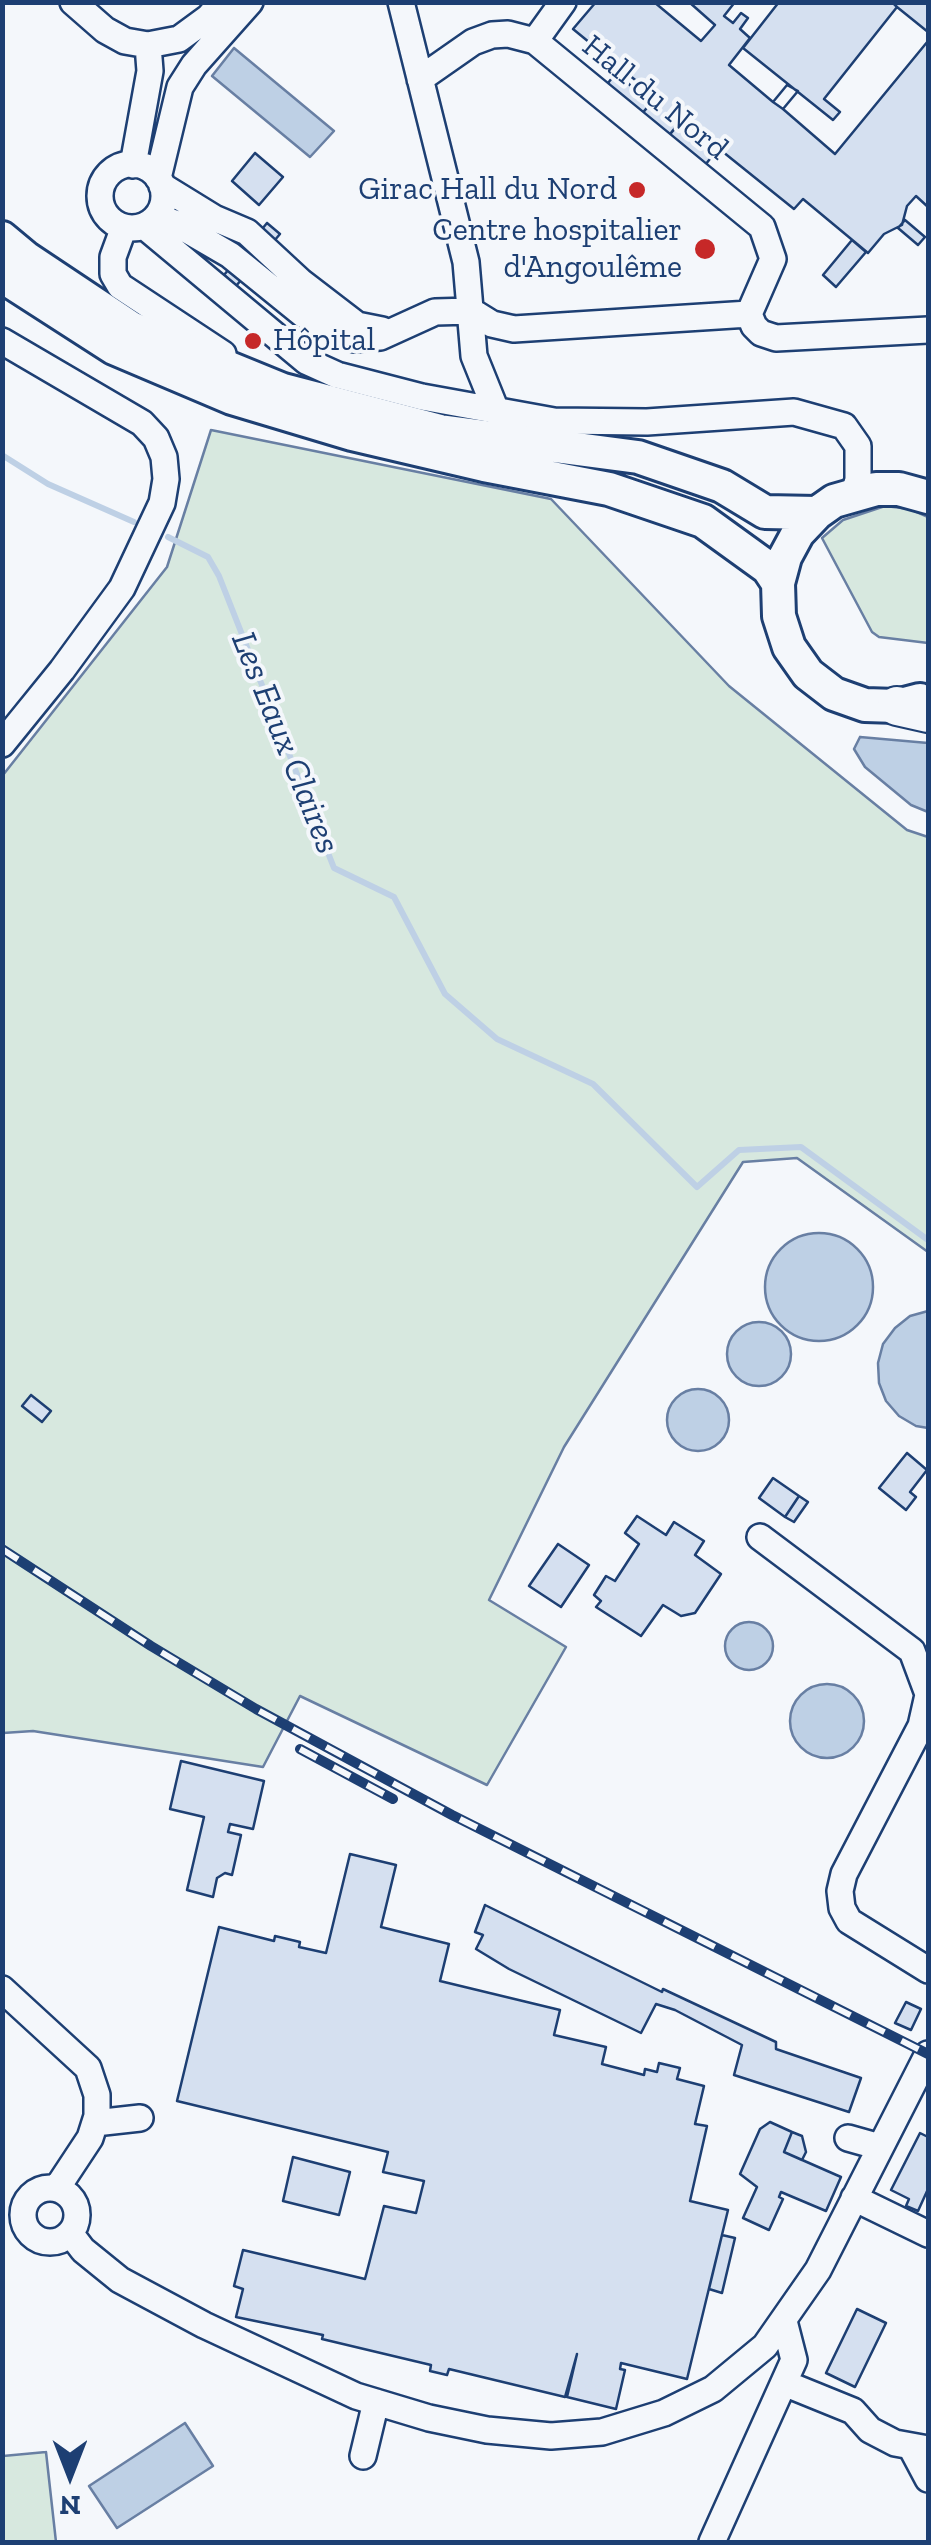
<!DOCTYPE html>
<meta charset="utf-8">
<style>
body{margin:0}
#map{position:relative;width:931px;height:2545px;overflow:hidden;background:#f4f7fb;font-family:"Zilla Slab",serif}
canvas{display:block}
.frame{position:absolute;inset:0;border:5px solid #1d3f73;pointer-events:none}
.north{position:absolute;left:20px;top:2425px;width:100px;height:100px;-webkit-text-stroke:8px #f4f7fb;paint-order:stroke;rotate:180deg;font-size:28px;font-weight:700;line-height:40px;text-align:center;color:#1d3f73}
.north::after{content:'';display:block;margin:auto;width:35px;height:45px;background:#1d3f73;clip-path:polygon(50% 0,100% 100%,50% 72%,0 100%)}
</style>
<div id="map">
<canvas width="931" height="2545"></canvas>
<div class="frame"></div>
<div class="north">N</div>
</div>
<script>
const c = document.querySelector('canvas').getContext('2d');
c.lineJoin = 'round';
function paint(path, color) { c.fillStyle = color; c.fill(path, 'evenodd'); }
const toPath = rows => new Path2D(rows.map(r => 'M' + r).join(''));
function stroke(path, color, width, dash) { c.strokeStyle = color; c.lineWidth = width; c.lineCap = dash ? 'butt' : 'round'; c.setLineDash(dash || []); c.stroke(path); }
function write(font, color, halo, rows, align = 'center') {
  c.font = font + ' "Zilla Slab",serif'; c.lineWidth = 8; c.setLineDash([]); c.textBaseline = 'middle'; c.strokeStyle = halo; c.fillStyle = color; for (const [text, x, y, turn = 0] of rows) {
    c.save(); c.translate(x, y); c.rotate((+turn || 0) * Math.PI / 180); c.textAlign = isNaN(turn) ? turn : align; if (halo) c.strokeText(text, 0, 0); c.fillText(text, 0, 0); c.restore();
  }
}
const green = toPath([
 [211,430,551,499,729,686,907,830,928,837,928,1252,797,1158,743,1162,564,1447,489,1600,566,1647,487,1785,300,1696,263,1767,33,1731,3,1733,3,775,167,567,211,430],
 [885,506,910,509,928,517,928,643,879,637,872,632,822,538,843,520,885,506],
 [46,2452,56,2542,3,2542,3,2456,46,2452]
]);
paint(green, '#d7e8df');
stroke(green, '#687fa3', 2.5);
const water = toPath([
 [234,48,334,131,310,157,212,76,234,48],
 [860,737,928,743,928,812,911,805,865,767,854,749,860,737],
 '765 1287a54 54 0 1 1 108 0a54 54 0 1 1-108 0Z',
 [928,1311,928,1428,916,1426,899,1416,886,1401,879,1383,878,1363,883,1344,895,1328,910,1316,928,1311],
 '727 1354a32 32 0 1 1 64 0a32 32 0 1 1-64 0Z',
 '667 1420a31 31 0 1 1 62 0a31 31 0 1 1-62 0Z',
 '725 1646a24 24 0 1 1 48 0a24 24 0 1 1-48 0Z',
 '790 1721a37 37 0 1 1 74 0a37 37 0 1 1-74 0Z',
 [185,2423,213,2466,117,2528,89,2486,185,2423]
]);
paint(water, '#bed0e5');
stroke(water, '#687fa3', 2.5);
stroke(toPath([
 [2,455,48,484,134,522],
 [168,537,208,557,219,576,334,868,394,897,445,994,497,1039,593,1084,697,1187,739,1150,801,1147,928,1240]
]), '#bed0e5', 6);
const building = toPath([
 [596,2,654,2,701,41,715,25,689,2,735,2,724,16,733,23,741,13,748,18,740,29,750,38,729,65,773,102,787,85,798,91,783,109,835,154,928,41,928,207,916,196,907,206,902,225,884,234,868,253,803,199,794,209,682,119,663,143,636,121,656,97,573,29,596,2],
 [779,2,892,2,897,7,824,99,840,112,833,120,743,48,779,2],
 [892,2,928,2,928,32,897,7,892,2],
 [616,73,651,103,639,117,604,88,616,73],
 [787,85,798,91,783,109,773,102,787,85],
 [678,125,713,155,702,169,666,139,678,125],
 [255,153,283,177,259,205,232,181,255,153],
 [905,220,925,237,918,245,898,228,905,220],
 [267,223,280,234,236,286,224,275,267,223],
 [852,240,866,252,836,287,823,275,852,240],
 [31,1395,51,1411,42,1422,22,1406,31,1395],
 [907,1453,927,1470,910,1492,916,1497,906,1510,879,1488,907,1453],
 [773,1478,799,1496,785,1517,759,1498,773,1478],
 [799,1496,808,1502,794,1522,785,1517,799,1496],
 [637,1516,666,1535,674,1522,704,1541,695,1555,721,1574,695,1613,681,1616,663,1605,641,1636,596,1607,601,1601,594,1595,606,1576,615,1581,639,1544,625,1533,637,1516],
 [558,1544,589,1565,561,1607,529,1586,558,1544],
 [181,1761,264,1781,253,1829,230,1824,228,1832,241,1835,232,1875,225,1873,217,1878,213,1897,187,1890,204,1817,170,1809,181,1761],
 [350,1854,396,1865,381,1927,449,1944,440,1981,560,2010,554,2035,606,2047,602,2064,644,2075,645,2069,657,2072,659,2063,680,2068,677,2079,704,2086,695,2124,707,2126,690,2201,728,2210,687,2379,621,2363,620,2369,625,2370,616,2409,567,2397,577,2354,565,2397,449,2369,447,2375,430,2371,431,2365,322,2339,323,2335,236,2317,243,2289,234,2286,243,2250,365,2279,384,2206,416,2213,424,2181,383,2172,388,2152,177,2101,219,1927,274,1941,275,1936,300,1942,299,1947,326,1953,350,1854],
 [485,1905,662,1992,663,1989,776,2042,776,2049,861,2078,849,2112,734,2075,742,2045,675,2010,656,2004,641,2033,509,1969,476,1949,483,1935,475,1932,485,1905],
 [906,2002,921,2009,911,2030,895,2023,906,2002],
 [770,2122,792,2132,784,2152,841,2177,826,2211,781,2192,779,2197,783,2199,769,2230,743,2218,757,2187,740,2174,760,2129,770,2122],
 [792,2132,802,2136,806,2152,802,2160,784,2152,792,2132],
 [920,2133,928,2137,928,2189,918,2211,906,2206,909,2199,891,2190,920,2133],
 [293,2157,350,2172,339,2215,283,2201,293,2157],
 [722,2235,735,2238,722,2293,709,2289,722,2235],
 [857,2309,886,2323,855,2387,826,2373,857,2309]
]);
paint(building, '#d5e0f0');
stroke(building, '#1d3f73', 2.5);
const minor = toPath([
 [73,2,105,30,125,41,148,45,179,39,209,17,222,2],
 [401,2,466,262,474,356,497,413],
 [535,41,563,2],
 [420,79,473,42,492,35,508,34,535,41,762,227,773,259,749,314],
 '100 196a32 32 0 1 1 64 0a32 32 0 1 1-64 0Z',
 [133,165,150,71,148,45],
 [158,178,180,87,194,65,250,2],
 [162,186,214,218,247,232,301,282,357,325,382,330],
 [157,217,175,223,230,255,304,315,354,339,380,337,435,312,471,311,492,324,514,329,749,314],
 [144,226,306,361,337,375,422,397,554,421,647,422,794,412,844,426,858,446,858,480,854,493],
 [124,227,113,257,113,274,120,286,223,354],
 [749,314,754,326,761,333,776,338,928,330],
 [2,341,142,423,156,438,164,457,166,479,162,503,122,588,62,670,2,744],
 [760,1537,912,1651,928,1694],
 [928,1695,921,1726,844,1874,840,1891,842,1908,849,1921,928,1970],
 [2,1989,88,2068,97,2095,97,2116,90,2138,57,2188],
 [95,2123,140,2118],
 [848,2138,880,2147],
 '23 2215a27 27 0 1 1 54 0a27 27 0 1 1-54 0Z',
 [854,2198,928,2234],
 [70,2233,83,2250,120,2280,204,2325,356,2396,429,2418,487,2430,551,2436,602,2432,664,2413,713,2389,765,2346,818,2270,928,2054],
 [784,2383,853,2411,870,2430,895,2443,928,2449],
 [911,2447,928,2479],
 [363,2456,376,2402],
 [712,2542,794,2360,784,2321]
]);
const major = toPath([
 [2,238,26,258,131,328,283,390,440,431,638,457,722,486,765,512,817,513],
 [2,276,114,348,232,398,352,434,484,465,609,489,703,521,768,568,778,583],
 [920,700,897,706,865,705,834,694,808,674,789,647,779,616,778,583,785,557,798,533,817,513,834,501,876,489,899,489,928,497]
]);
const highway = toPath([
 [897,706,928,713]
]);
stroke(minor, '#1d3f73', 30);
stroke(major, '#1d3f73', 38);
stroke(highway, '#1d3f73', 42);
stroke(minor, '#f4f7fb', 25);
stroke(major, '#f4f7fb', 32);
stroke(highway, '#f4f7fb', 38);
const rail = toPath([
 [2,1549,151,1646,256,1709,452,1815,928,2054],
 [300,1749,393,1799]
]);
stroke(rail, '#1d3f73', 10);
stroke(rail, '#f4f7fb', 6, [19]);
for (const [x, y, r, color] of [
 [637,190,10,"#c62828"],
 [705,249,12,"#c62828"],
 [253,341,10,"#c62828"]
]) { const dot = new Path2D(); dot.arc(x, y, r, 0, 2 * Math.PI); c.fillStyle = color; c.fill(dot); stroke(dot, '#f4f7fb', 4); }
write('32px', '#1d3f73', '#f4f7fb', [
 ["Hall du Nord",655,98,39]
]);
write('32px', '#1d3f73', '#f4f7fb', [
 ["Girac Hall du Nord",617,190],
 ["Centre hospitalier",682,231],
 ["d'Angoulême",682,268],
 ["Hôpital",273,341,"left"]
], 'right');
write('italic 35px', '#1d3f73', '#f4f7fb', [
 ["Les Eaux Claires",285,743,68]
]);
</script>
